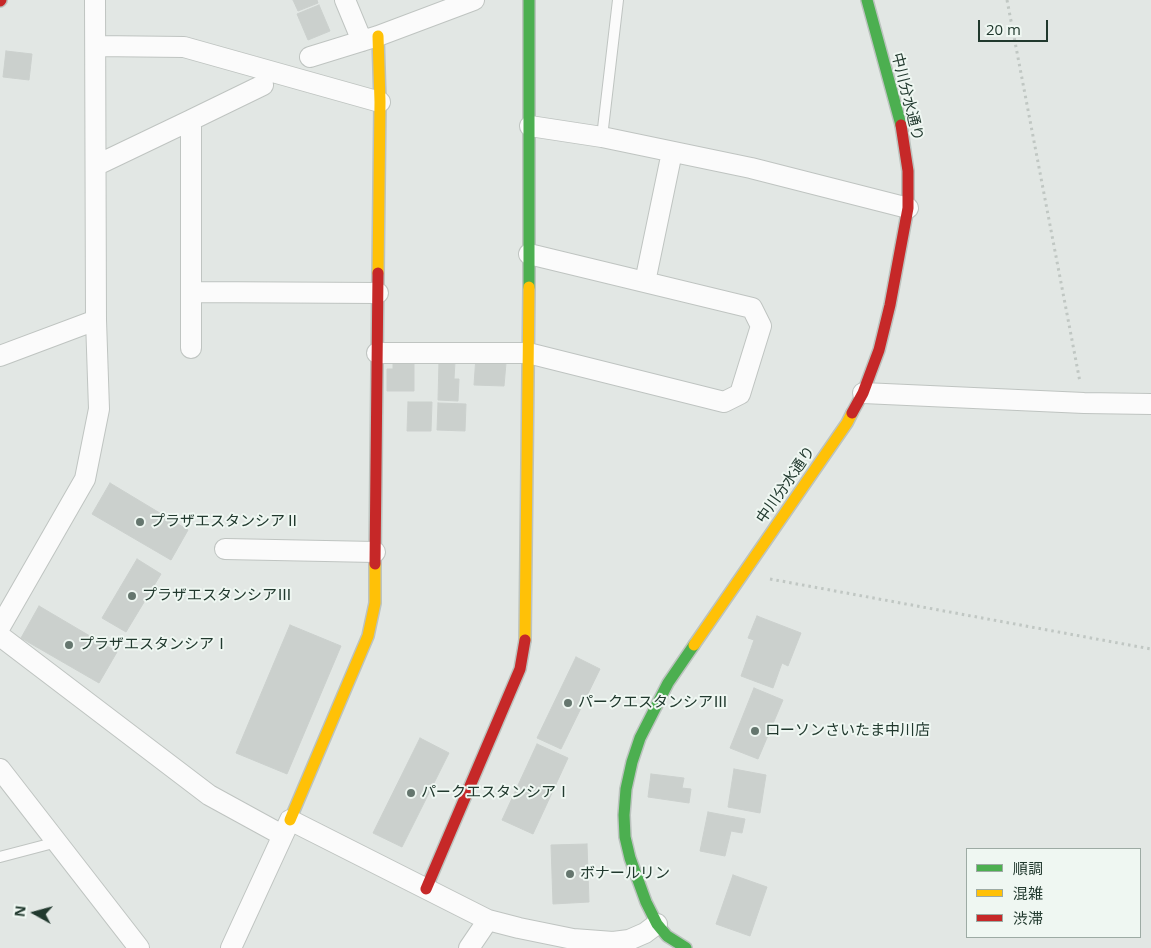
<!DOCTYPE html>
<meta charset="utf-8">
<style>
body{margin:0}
#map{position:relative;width:1151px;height:948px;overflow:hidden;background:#e2e7e4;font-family:"Open Sans","Noto Sans JP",sans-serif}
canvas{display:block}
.legend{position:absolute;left:966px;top:848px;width:175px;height:90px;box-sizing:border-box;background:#eff7f2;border:1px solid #9daba4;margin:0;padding:6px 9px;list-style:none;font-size:15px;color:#21392e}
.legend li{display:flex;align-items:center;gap:10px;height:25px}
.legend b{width:25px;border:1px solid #9daba4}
.north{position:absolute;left:10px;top:888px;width:50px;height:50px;-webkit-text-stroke:4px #eff7f2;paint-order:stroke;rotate:277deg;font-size:14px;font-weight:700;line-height:20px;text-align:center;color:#21392e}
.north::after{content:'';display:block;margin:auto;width:18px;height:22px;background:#21392e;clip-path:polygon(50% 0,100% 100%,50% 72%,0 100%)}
.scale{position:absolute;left:978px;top:20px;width:70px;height:22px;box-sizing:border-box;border:2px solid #21392e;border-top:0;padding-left:6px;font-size:15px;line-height:18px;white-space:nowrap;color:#21392e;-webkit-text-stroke:4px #eff7f2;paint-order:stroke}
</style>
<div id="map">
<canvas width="1151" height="948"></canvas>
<ul class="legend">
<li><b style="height:6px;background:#4caf50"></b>順調</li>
<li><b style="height:6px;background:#ffc107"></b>混雑</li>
<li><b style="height:6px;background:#c62828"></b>渋滞</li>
</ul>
<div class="north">N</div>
<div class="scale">20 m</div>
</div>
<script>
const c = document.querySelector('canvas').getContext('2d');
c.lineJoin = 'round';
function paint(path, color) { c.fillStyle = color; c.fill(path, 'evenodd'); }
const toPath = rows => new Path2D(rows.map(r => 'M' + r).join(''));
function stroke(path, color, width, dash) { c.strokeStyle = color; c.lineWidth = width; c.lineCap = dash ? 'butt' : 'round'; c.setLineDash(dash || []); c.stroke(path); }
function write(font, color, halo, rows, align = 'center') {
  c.font = font + ' "Open Sans","Noto Sans JP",sans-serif'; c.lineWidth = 4; c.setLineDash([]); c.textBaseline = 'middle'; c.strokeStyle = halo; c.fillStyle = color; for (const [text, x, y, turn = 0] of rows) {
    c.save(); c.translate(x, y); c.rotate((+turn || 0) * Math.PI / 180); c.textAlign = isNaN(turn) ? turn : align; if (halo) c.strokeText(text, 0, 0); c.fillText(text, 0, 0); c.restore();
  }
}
const building = toPath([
 [293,0,317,0,318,3,298,11,293,0],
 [319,5,330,31,308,40,297,14,319,5],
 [6,51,32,54,29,80,3,77,6,51],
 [476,356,497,363,506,363,504,386,474,385,476,356],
 [393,358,414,358,414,391,387,391,387,369,393,369,393,358],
 [439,361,455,362,454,379,459,379,458,401,438,400,439,361],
 [408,402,432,402,431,431,407,431,408,402],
 [438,403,466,404,465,431,437,430,438,403],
 [110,483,188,530,171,560,92,514,110,483],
 [137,559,161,574,126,632,102,618,137,559],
 [39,606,117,652,99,683,21,638,39,606],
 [757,616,801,633,788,666,782,663,773,688,741,676,754,640,748,638,757,616],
 [290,625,341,646,287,774,236,753,290,625],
 [576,657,600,669,561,749,537,738,576,657],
 [754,688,783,700,758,759,730,748,754,688],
 [420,738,449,753,402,847,373,833,420,738],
 [537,744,568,758,533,834,502,820,537,744],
 [734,769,766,775,760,813,728,807,734,769],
 [651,774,684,778,682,788,691,789,689,803,648,797,651,774],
 [708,812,745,819,742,833,731,831,725,856,700,851,708,812],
 [587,844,589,902,553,904,551,845,587,844],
 [733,875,767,887,750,936,716,924,733,875]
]);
paint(building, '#cbd0cd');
stroke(building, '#cbd0cd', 1);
const lane = toPath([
 [602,137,618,0],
 [0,857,57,842]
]);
const street = toPath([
 [345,0,362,41],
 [96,46,184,47,380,102],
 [310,57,378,36,474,0],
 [530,126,602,137,751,168,908,208],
 [97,165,191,120],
 [645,282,672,152],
 [191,292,378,293],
 [191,348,191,120,263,85],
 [377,353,528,353,724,402,740,394,761,326,752,308,529,254],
 [0,356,96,320,95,0],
 [863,393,1084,403,1151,404],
 [225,549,375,552],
 [0,627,85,479,99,409,96,320],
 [0,636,209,795,282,835],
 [0,769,139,948],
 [231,948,290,820,488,920,519,928,573,939,613,942,629,940,645,933,657,924],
 [469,948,488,920]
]);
const fast = toPath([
 [867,0,901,125],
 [529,287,529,0],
 [686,948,667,936,657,924,646,902,630,858,625,837,624,815,626,789,632,762,640,738,668,683,694,645]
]);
const slow = toPath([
 [378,36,380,102,378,273],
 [525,640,529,287],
 [694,645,847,423,852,413],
 [290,820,368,636,375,603,375,564]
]);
const jam = toPath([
 [0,1,1,0],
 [852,413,863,393,879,350,890,305,908,208,908,171,901,125],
 [375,564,378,273],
 [426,889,520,669,525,640]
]);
stroke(lane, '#bfc4c1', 12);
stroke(street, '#bfc4c1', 22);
stroke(fast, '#bcc3bf', 14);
stroke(slow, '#bcc3bf', 14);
stroke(jam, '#bcc3bf', 14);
stroke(toPath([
 [1007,0,1080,382],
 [770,579,1151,649]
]), '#c0c7c3', 3, [2.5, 4]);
stroke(lane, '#fbfbfb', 10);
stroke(street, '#fbfbfb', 20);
stroke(fast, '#4caf50', 11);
stroke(slow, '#ffc107', 11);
stroke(jam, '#c62828', 11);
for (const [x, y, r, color] of [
 [140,522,5,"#65766e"],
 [132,596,5,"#65766e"],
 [69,645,5,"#65766e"],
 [568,703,5,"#65766e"],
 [755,731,5,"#65766e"],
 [411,793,5,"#65766e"],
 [570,874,5,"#65766e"]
]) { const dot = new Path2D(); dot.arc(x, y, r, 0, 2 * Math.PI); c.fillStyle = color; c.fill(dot); stroke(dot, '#eff7f2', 2); }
write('15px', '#21392e', '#eff7f2', [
 ["中川分水通り",907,97,76],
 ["中川分水通り",786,485,-55]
]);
write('15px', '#21392e', '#eff7f2', [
 ["プラザエスタンシアⅡ",150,522],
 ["プラザエスタンシアⅢ",142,596],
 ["プラザエスタンシアⅠ",79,645],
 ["パークエスタンシアⅢ",578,703],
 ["ローソンさいたま中川店",765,731],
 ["パークエスタンシアⅠ",421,793],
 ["ボナールリン",580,874]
], 'left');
</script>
